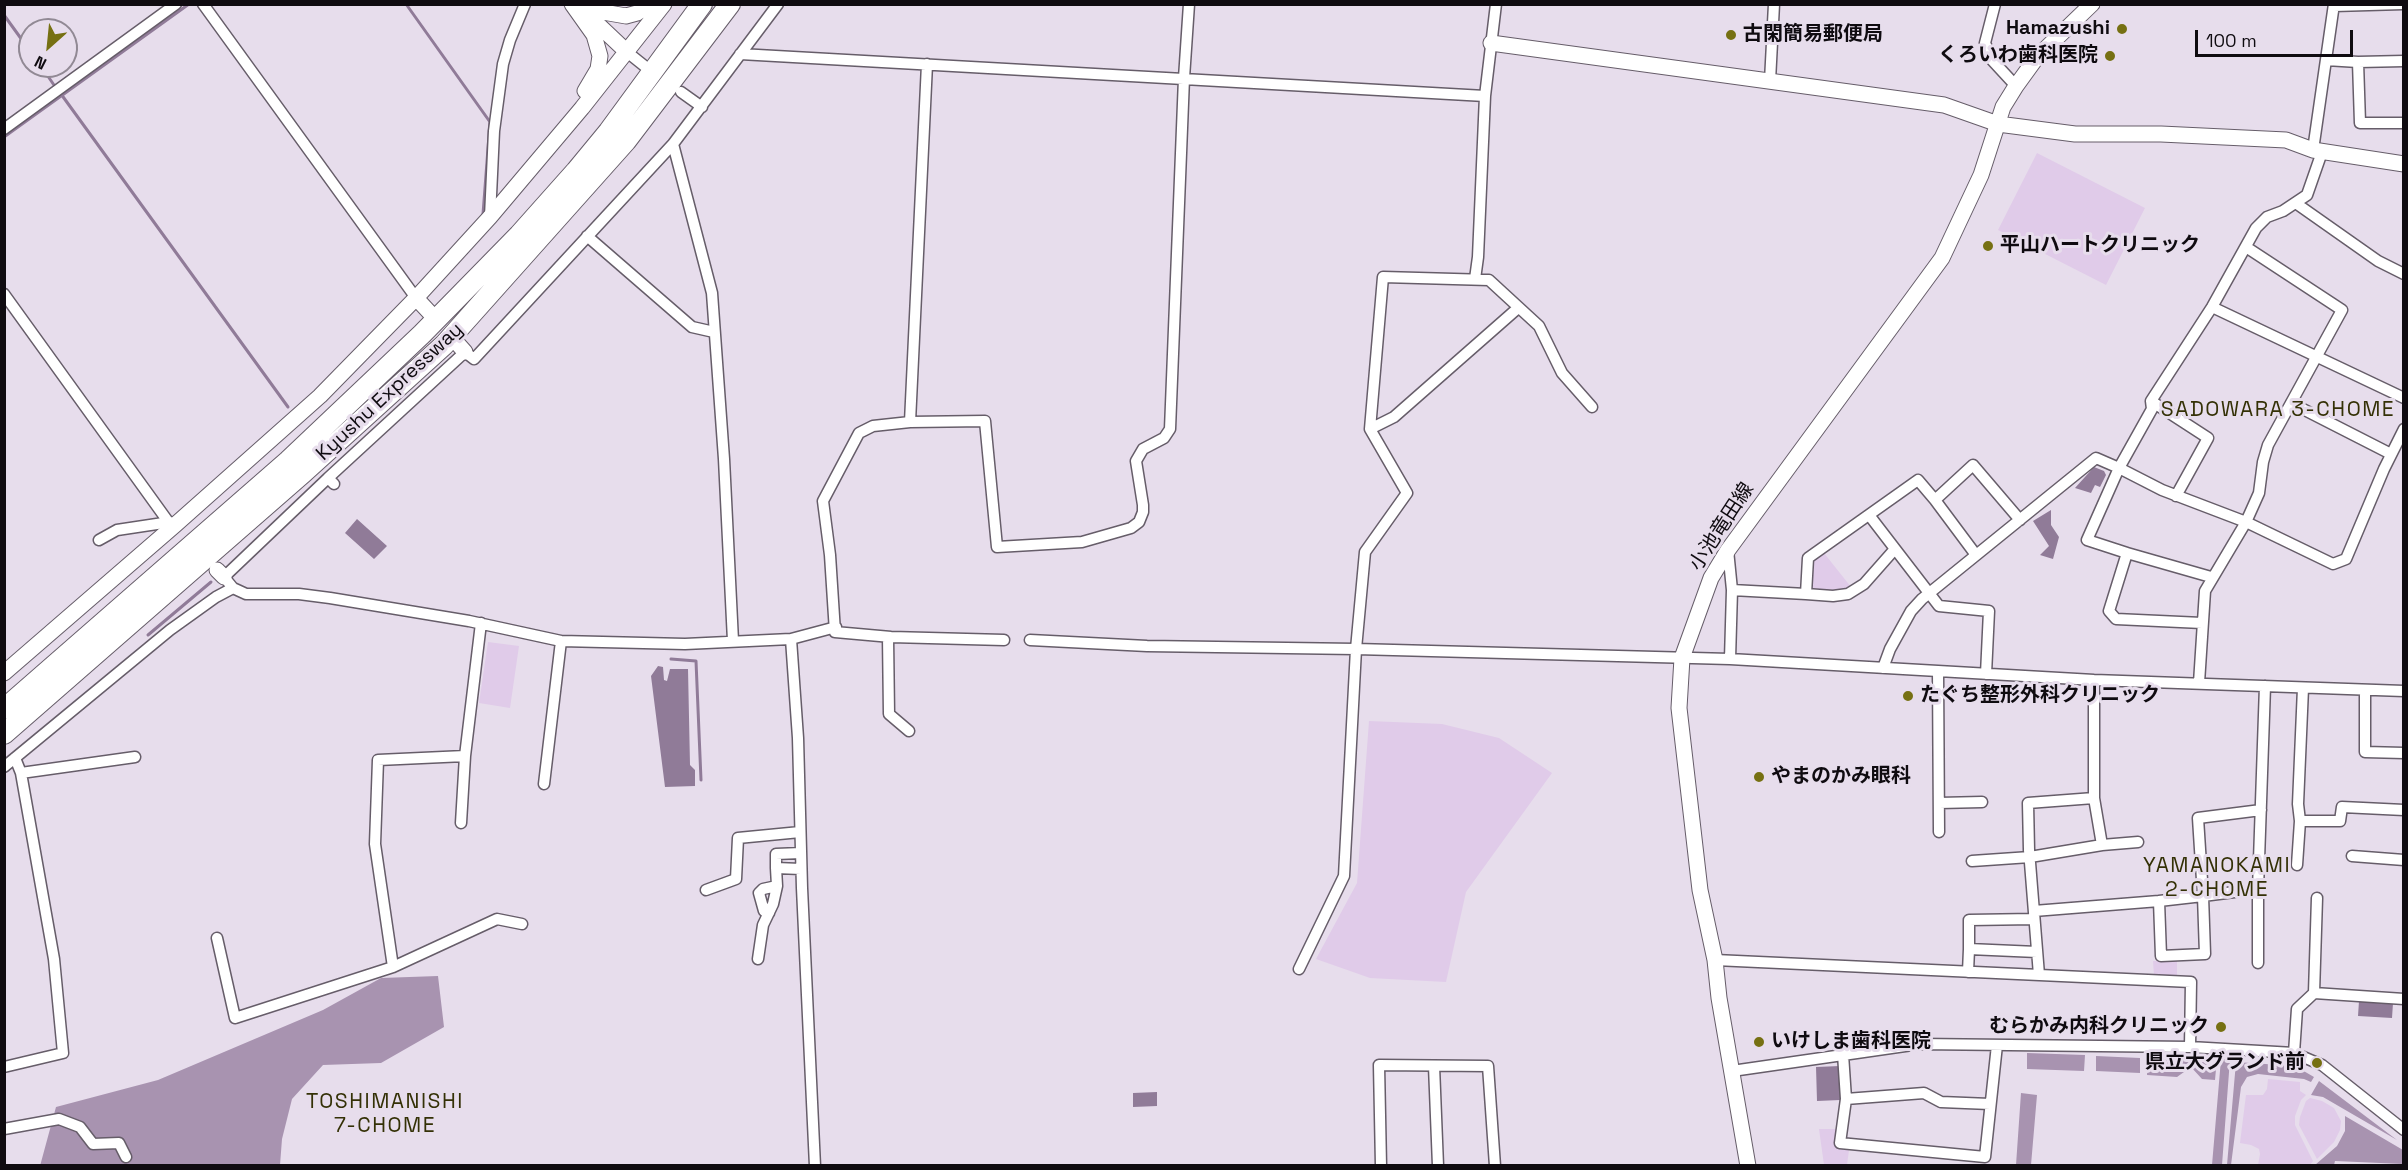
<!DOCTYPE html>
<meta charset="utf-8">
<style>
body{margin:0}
#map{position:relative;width:2408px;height:1170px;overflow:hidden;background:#e7ddec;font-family:"Space Grotesk",sans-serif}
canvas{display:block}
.frame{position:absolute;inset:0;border:6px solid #0f0b10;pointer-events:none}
.north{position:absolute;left:18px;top:18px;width:60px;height:60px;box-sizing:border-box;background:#e7ddec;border:2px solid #918994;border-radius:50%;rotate:207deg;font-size:16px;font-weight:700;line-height:24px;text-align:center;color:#0f0b10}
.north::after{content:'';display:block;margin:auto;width:21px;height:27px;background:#767012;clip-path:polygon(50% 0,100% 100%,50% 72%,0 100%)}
.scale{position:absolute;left:2195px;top:30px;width:158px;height:27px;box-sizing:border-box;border:3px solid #0f0b10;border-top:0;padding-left:8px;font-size:18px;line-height:21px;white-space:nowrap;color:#0f0b10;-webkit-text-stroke:4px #e7ddec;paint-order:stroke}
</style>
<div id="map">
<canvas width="2408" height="1170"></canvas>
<div class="frame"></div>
<div class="north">N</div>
<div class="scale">100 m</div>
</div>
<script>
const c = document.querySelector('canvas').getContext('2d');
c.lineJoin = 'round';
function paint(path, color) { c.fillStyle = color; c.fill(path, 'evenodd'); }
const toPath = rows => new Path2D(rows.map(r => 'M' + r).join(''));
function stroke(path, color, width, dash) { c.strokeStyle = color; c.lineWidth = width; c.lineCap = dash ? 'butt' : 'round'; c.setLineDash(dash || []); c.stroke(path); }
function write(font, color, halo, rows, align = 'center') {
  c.font = font + ' "Space Grotesk","Noto Sans JP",sans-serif'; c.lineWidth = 6; c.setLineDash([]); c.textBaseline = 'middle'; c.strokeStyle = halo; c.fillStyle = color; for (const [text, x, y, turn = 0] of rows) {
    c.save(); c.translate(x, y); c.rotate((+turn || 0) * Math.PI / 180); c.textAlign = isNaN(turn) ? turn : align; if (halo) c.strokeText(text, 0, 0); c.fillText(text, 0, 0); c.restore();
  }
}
paint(toPath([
 [2037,153,2145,208,2106,285,1998,230],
 [1824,553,1851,587,1840,593,1814,590,1810,584,1812,562],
 [488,642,519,646,510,708,479,703],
 [1369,721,1442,724,1499,738,1552,773,1466,892,1446,982,1370,978,1316,959,1357,883],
 [2153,961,2177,961,2177,976,2154,976],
 [2268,1079,2300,1082,2300,1091,2306,1095,2301,1100,2295,1116,2295,1125,2313,1161,2310,1165,2258,1165,2260,1154,2259,1149,2251,1145,2240,1143,2246,1095,2263,1095,2267,1089],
 [2310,1098,2322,1101,2334,1108,2341,1121,2340,1130,2334,1142,2317,1159,2299,1125,2300,1117,2306,1101],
 [1819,1129,1839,1129,1836,1148,1849,1150,1847,1165,1824,1165]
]), '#e0cbe9');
paint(toPath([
 [438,976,444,1027,381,1063,323,1065,292,1099,282,1139,280,1165,40,1166,56,1107,158,1080,323,1010,381,978],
 [2027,1053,2085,1055,2084,1071,2027,1069],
 [2148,1055,2217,1058,2215,1080,2202,1079,2191,1067,2177,1077,2147,1075],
 [2096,1056,2140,1058,2140,1073,2096,1071],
 [2221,1059,2230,1059,2222,1165,2212,1165],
 [2236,1062,2295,1066,2314,1077,2311,1082,2304,1079,2258,1074,2247,1077,2241,1087,2231,1165,2227,1165],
 [2319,1081,2397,1140,2323,1097,2311,1095],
 [2021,1093,2037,1095,2031,1165,2016,1165],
 [2345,1116,2403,1150,2403,1164,2335,1161,2334,1165,2315,1165,2337,1146,2345,1131]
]), '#a893b0');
paint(toPath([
 [2094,467,2104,471,2106,475,2100,487,2095,485,2091,493,2075,488],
 [2051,510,2051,525,2059,537,2053,559,2040,555,2049,546,2033,521],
 [357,519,387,546,374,559,345,533],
 [658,666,663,667,664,680,667,681,670,669,688,669,690,765,695,770,695,786,665,787,651,676],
 [2359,1001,2393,1003,2392,1018,2358,1016],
 [1840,1066,1840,1100,1817,1101,1816,1067],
 [1157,1092,1157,1106,1133,1107,1133,1093]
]), '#907b98');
stroke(toPath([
 [406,4,490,122,483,214],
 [4,15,30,51],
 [41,66,56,88],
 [61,94,288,407],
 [4,137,189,4],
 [148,635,211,582],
 [671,659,696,661,701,780]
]), '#907b98', 3);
const street = toPath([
 [203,4,416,298],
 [1995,4,1985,43,1992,60,2016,86],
 [2334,6,2403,4],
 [627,52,647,68],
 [740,54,1485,96],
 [2326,60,2358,62,2404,61],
 [2358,62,2360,123,2404,123],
 [1770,81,1774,4],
 [681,92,702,107],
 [4,129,176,4],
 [673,144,712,293,724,459,733,641],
 [2313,150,2334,4],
 [2297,204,2378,261,2404,274],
 [490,217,494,131,503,64,510,40,525,4],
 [587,236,692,327,714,332],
 [2246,247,2342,310,2268,445,2263,462,2259,493,2246,522,2333,564,2346,559,2384,469,2404,429],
 [1475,279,1478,257,1485,96,1496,4],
 [4,294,172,527],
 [2212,307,2404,398],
 [2151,401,2208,438,2176,496],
 [2291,403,2391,454],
 [910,422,927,64],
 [1370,429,1394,417,1518,308],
 [328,478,465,352,474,359,673,144,778,4],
 [334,484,328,478,224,577,233,588,246,594,299,594,330,598,469,621,561,641,685,644,791,639,836,627],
 [1935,500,1976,555],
 [1869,515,1939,606,1989,611,1986,674],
 [99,540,117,530,170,522],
 [1728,550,1732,590,1730,659],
 [2127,553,2211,577],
 [1732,590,1806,594,1808,558,1918,480,1935,500,1973,465,2020,520],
 [1806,594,1833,596,1848,594,1864,584,1894,550],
 [888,637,889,714,909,731],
 [791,639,798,738,802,888,815,1166],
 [1004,640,891,637,835,632,830,555,823,501,859,433,873,426,910,422,985,421,997,547,1082,542,1131,528,1139,522,1143,512,1143,505,1136,461,1143,449,1164,438,1170,429,1184,78,1189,4],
 [1030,640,1147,646,1356,649,1730,659,2094,680,2404,691],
 [1883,668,1890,649,1911,611,1922,599,2096,458,2119,468,2152,409,2151,401,2212,307,2256,228,2267,217,2283,211,2307,195,2322,152],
 [1938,671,1939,832],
 [2199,683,2205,591,2246,522,2162,490,2119,468,2087,540,2127,553,2109,611,2116,619,2202,623],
 [2365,690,2365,752,2404,753],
 [4,767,170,630,216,597,233,588],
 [21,773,135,757],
 [544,784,561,641],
 [1939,803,1982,802],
 [2300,821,2340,821,2342,807,2404,810],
 [461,823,465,756,481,623],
 [2102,845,2138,842],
 [2352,856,2404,860],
 [1972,861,2030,857,2102,845,2094,798],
 [2297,865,2300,821,2298,804,2303,688],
 [801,869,776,868,776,854,801,853],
 [2258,889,2265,686],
 [706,890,736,879,738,838,800,832],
 [2159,901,2203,896,2198,818,2261,810],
 [2034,911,2159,901,2161,956,2205,954,2203,896,2258,889,2258,963],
 [769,913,764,911,759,893,763,889,777,886],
 [217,938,235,1018,393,967,497,919,522,924],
 [1969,949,1969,920,2034,919],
 [758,959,763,925,773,904,777,886,776,868],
 [1715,960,2191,982,2190,1047],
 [393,967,375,844,378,760,465,756],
 [1299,969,1344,876,1356,649,1365,552,1407,493,1370,429,1383,277,1489,280,1539,326,1562,373,1592,407],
 [1968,972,1969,949,2037,952],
 [2039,975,2029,850,2028,803,2094,798,2094,680],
 [2314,993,2404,999],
 [2294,1053,2297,1009,2314,993,2317,898],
 [1843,1054,1846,1099,1840,1143,1985,1157,1997,1045],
 [1434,1066,1438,1166],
 [4,1067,63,1053,54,959,21,773,15,758],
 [1732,1071,1919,1044,2190,1047,2294,1053,2322,1065,2404,1130],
 [1846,1099,1924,1093,1941,1102,1990,1104],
 [4,1129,59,1119,80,1127,93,1144,119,1143,126,1157],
 [1381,1166,1379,1065,1488,1066,1495,1166]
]);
const secondary = toPath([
 [572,4,594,35,600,56,598,69,585,91],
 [587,4,603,12,626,16,637,13,650,4],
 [590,17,627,52],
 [1491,43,1944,105,1998,124,2075,134,2161,134,2286,140,2313,150,2404,164],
 [416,298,430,313],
 [457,343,465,352],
 [217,570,224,577],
 [4,673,175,525,320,396,416,298,490,217,582,108,664,4],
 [1748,1166,1719,998,1715,960,1700,890,1679,708,1682,658,1711,578,1728,550,1942,258,1981,175,2003,107,2016,86,2037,57,2092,4]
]);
const highway = toPath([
 [4,709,288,461,422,334,519,235,576,171,609,131,702,4],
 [4,734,303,473,444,345,626,141,730,4]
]);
stroke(street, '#665d69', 13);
stroke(secondary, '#665d69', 17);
stroke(highway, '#665d69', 22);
stroke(street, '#fff', 10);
stroke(secondary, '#fff', 15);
stroke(highway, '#fff', 20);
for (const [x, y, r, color] of [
 [2122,29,6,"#767012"],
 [1731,35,6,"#767012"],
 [2110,56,6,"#767012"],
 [1988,246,6,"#767012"],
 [1908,696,6,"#767012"],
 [1759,777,6,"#767012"],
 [2221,1027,6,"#767012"],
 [1759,1042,6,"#767012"],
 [2317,1063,6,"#767012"]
]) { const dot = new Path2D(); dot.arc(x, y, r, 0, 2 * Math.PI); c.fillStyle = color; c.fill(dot); stroke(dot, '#e7ddec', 2); }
write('bold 20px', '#0f0b10', '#e7ddec', [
 ["Hamazushi",2110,29,"right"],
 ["古閑簡易郵便局",1743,35],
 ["くろいわ歯科医院",2098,56,"right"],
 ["平山ハートクリニック",2000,246],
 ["たぐち整形外科クリニック",1920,696],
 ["やまのかみ眼科",1771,777],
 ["むらかみ内科クリニック",2209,1027,"right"],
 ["いけしま歯科医院",1771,1042],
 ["県立大グランド前",2305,1063,"right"]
], 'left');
write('20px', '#0f0b10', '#e7ddec', [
 ["Kyushu Expressway",390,392,-43],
 ["小池竜田線",1722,527,-57]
]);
c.letterSpacing = '1.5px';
write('21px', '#343106', '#e7ddec', [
 ["SADOWARA 3-CHOME",2278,410],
 ["YAMANOKAMI",2217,866],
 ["2-CHOME",2217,890],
 ["TOSHIMANISHI",385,1102],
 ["7-CHOME",385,1126]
]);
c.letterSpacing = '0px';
</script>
